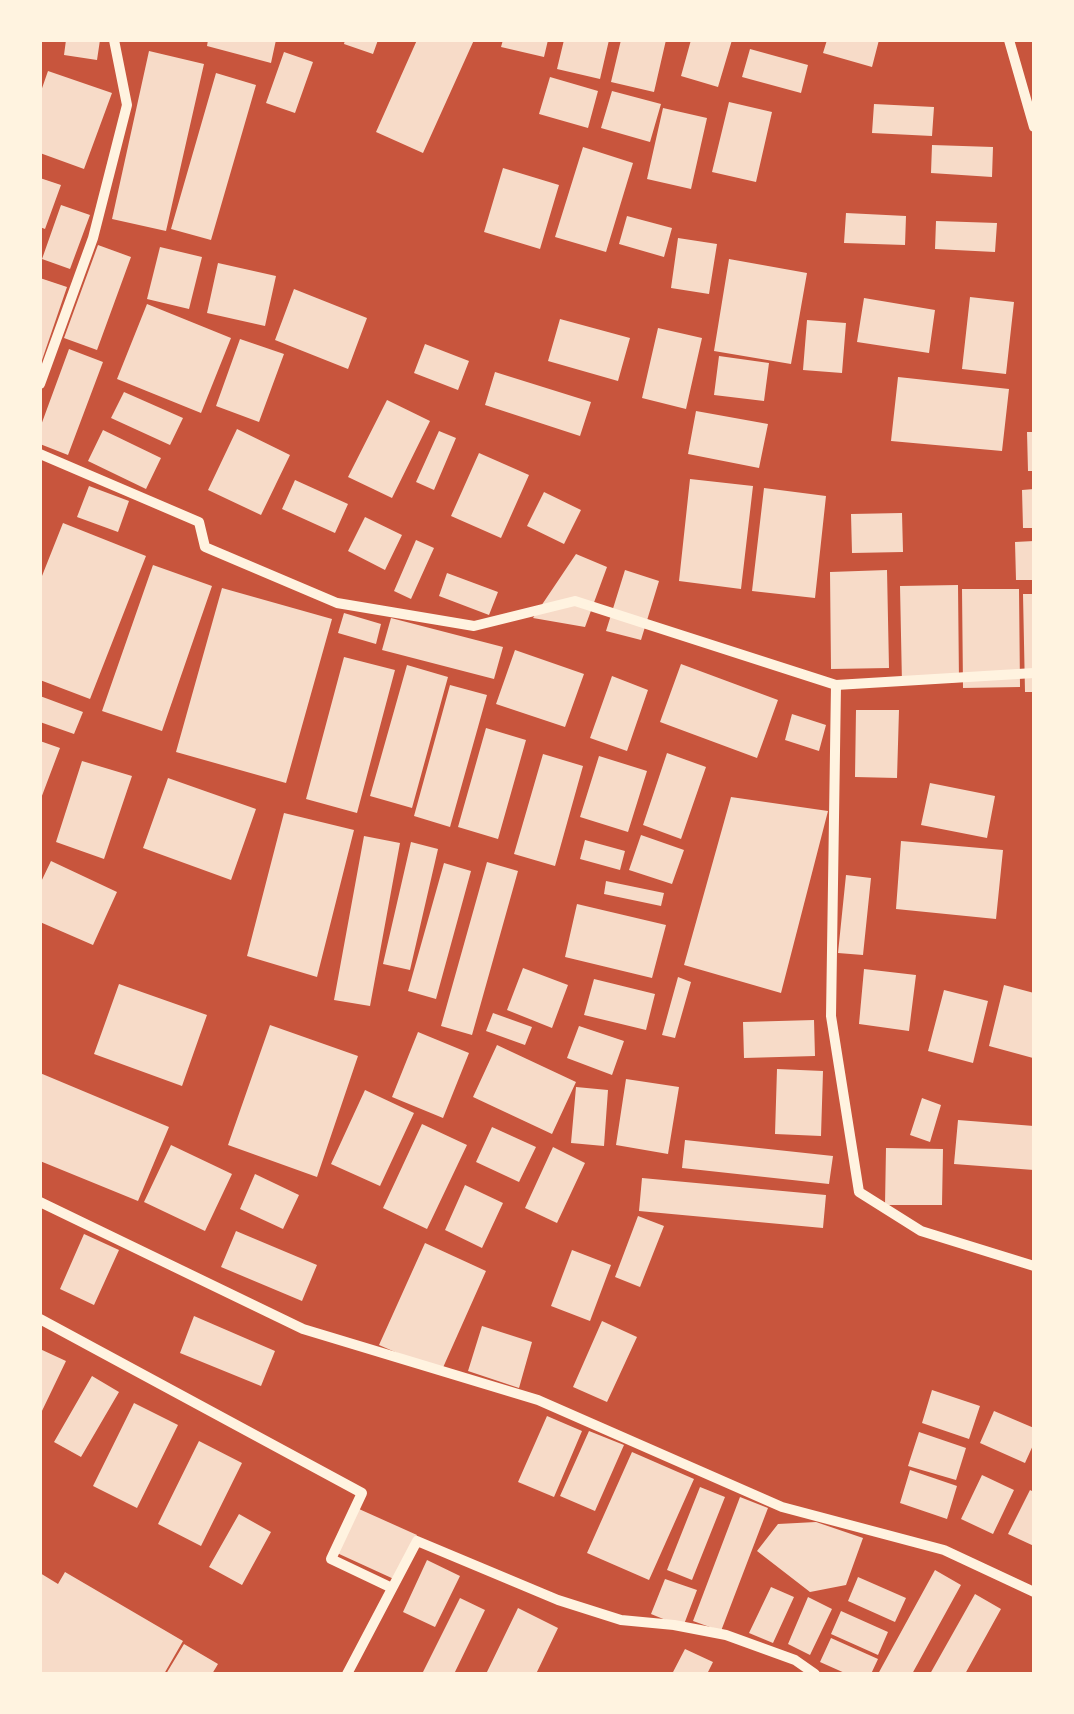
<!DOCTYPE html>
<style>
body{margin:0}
#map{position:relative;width:1074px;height:1714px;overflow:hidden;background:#c8553d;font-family:Manrope,sans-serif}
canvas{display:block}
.frame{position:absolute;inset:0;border:42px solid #fff3e0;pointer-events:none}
</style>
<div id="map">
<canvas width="1074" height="1714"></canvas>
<div class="frame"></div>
</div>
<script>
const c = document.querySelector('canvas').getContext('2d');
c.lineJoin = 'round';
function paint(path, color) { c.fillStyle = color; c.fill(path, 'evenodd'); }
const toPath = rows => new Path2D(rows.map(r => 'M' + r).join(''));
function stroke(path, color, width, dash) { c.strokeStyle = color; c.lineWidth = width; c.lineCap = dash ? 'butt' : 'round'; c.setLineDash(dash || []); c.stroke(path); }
paint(toPath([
 [66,40,100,40,97,60,64,55],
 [208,40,276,40,271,63,207,46],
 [345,40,378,40,373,54,344,44],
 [417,40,474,40,423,153,376,132],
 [503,40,548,40,544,57,501,47],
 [564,40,609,40,600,79,557,69],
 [621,40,666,40,654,92,611,82],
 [691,40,732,40,718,87,681,76],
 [827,40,879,40,872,67,823,53],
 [750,49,808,65,801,93,742,77],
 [149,51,204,64,166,231,112,219],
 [284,52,313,62,295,113,266,103],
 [48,71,112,93,84,169,40,153,40,94],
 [216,73,256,85,211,240,171,229],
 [550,77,598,91,588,128,539,114],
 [612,91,661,104,650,142,601,128],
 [729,102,772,112,756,182,712,172],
 [874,104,934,107,932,136,872,133],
 [663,108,707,118,691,189,647,179],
 [932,145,993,147,992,177,931,173],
 [583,147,633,163,606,252,555,237],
 [503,168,559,185,540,249,484,232],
 [40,178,61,185,45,229,40,227],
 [61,205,90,215,70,269,42,259],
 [846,213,906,216,905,245,844,243],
 [627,216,672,228,664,257,619,244],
 [936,221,997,223,995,252,935,249],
 [678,238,717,244,709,294,671,288],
 [98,245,131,257,97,350,64,338],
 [160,247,202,257,189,309,147,299],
 [729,259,807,273,791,364,714,351],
 [218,263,276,276,265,326,207,313],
 [40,278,67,287,41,363,40,363],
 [294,289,367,318,348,369,275,340],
 [970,297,1014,302,1006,374,962,369],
 [864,298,935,310,929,353,857,342],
 [147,304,231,338,201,413,117,379],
 [560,319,630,338,618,381,548,361],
 [807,320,846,323,842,373,803,370],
 [658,328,702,338,686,409,642,398],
 [240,339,284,354,259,422,216,406],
 [425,344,469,361,458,390,414,373],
 [69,349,103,362,68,455,40,444,40,428],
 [719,356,769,363,764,401,714,395],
 [495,372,591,402,580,436,485,405],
 [898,377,1009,389,1002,451,891,441],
 [124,392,183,418,170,445,111,418],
 [387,400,430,421,392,498,348,477],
 [696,411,768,424,759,468,688,454],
 [237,429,290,455,261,515,208,490],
 [103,430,161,458,146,489,88,461],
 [439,431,456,438,434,490,416,482],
 [1027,432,1034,432,1034,471,1028,471],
 [479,453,529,475,501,538,451,516],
 [690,479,753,486,741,589,679,581],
 [295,480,348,504,335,533,282,509],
 [89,486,129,501,118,532,77,517],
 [764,488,826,496,815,598,752,591],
 [1034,489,1034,528,1023,528,1022,490],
 [544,492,581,510,564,544,527,526],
 [902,513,903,552,852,553,851,514],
 [365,517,402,535,385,570,348,551],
 [63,523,146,556,90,699,40,680,40,581],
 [416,540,434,548,411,599,394,591],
 [1034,541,1034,580,1016,580,1015,542],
 [576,554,607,567,585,627,533,618],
 [153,565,212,586,162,731,102,711],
 [625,570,659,581,641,640,606,631],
 [887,570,889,668,831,669,830,572],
 [447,573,498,592,489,615,439,596],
 [958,585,959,682,902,684,900,586],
 [222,588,332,619,286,783,176,752],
 [962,589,1019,589,1020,687,963,688],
 [1023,594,1034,594,1034,692,1025,692],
 [344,613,381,624,376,644,338,633],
 [391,618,503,647,494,679,382,650],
 [515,650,584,674,565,727,496,704],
 [344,657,395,670,357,813,306,799],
 [681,664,778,700,757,758,660,722],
 [407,665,448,677,412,808,370,796],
 [612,676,648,690,627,751,590,738],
 [450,685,487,695,450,827,414,816],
 [40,696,83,712,74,734,40,722],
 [856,710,899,710,897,778,855,777],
 [792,714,826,725,819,751,785,740],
 [486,728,526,740,498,839,458,827],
 [40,741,60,748,40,801],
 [667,753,706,767,681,839,643,825],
 [543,754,583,766,555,866,514,854],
 [599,756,647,771,628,832,580,817],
 [82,761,132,776,104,859,56,842],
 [168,778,256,809,231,880,143,848],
 [930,783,995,796,987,838,921,825],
 [731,797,828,811,781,993,684,965],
 [284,813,354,830,317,977,247,956],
 [641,835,684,850,672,884,629,870],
 [364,836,400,843,370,1006,334,1000],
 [585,840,625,851,620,870,580,859],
 [901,841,1003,850,996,919,896,909],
 [411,842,438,849,410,970,383,964],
 [51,861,117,892,93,945,40,922,40,884],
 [487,862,518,871,472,1035,441,1026],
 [444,863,471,871,436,999,408,991],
 [846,875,871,878,863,955,838,953],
 [606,881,664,893,661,906,604,894],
 [577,904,666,925,652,978,565,957],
 [523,968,568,985,552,1028,507,1010],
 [864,969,916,975,909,1031,859,1024],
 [678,977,691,982,675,1038,662,1035],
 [594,979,655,994,646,1030,584,1015],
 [119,984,207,1015,182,1086,94,1054],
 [1004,985,1034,993,1033,1058,989,1046],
 [944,990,988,1001,973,1063,928,1051],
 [493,1013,532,1027,525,1045,486,1031],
 [814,1020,815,1056,744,1058,743,1022],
 [270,1025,358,1056,317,1177,228,1145],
 [579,1026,624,1041,612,1075,567,1058],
 [418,1032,469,1053,443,1118,392,1097],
 [497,1045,576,1082,552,1134,473,1097],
 [777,1069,823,1071,821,1136,775,1134],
 [40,1073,169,1127,138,1201,40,1161],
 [626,1079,679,1087,668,1154,616,1145],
 [576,1087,608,1090,604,1146,571,1143],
 [365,1090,414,1113,380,1186,331,1164],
 [922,1098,941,1105,930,1142,910,1135],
 [958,1120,1034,1126,1034,1170,954,1164],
 [422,1124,467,1145,427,1229,383,1208],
 [492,1127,536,1147,519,1182,476,1162],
 [685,1140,833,1156,829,1184,682,1168],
 [171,1145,232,1174,205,1231,144,1202],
 [553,1147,585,1163,557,1223,525,1208],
 [886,1148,943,1149,942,1205,885,1205],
 [255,1174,299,1195,283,1229,240,1209],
 [642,1178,826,1195,823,1228,639,1211],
 [465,1185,503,1203,482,1248,445,1230],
 [638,1216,664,1226,640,1287,615,1277],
 [236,1231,317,1265,302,1301,221,1267],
 [84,1234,119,1250,94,1305,60,1289],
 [425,1243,486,1271,441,1372,379,1345],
 [572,1250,611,1265,590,1321,551,1306],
 [194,1316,275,1351,261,1386,180,1353],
 [602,1321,637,1337,607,1402,573,1387],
 [482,1326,532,1342,519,1388,468,1371],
 [40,1349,66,1361,40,1415],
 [92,1376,119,1392,81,1457,54,1442],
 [932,1390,980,1406,969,1439,922,1423],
 [134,1403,178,1425,137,1508,93,1486],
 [994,1411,1034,1428,1034,1443,1025,1463,980,1443],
 [547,1416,582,1431,554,1497,518,1482],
 [589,1431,624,1445,595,1511,560,1496],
 [919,1432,966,1448,956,1480,908,1466],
 [199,1441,242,1463,201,1546,158,1524],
 [632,1452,694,1479,649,1580,587,1553],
 [910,1470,957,1486,947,1519,900,1503],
 [982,1475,1014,1490,993,1534,961,1519],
 [700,1487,725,1497,692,1580,667,1570],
 [1030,1490,1034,1492,1034,1546,1008,1534],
 [740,1497,768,1508,721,1631,693,1621],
 [359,1509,417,1535,396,1580,337,1553],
 [239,1514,271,1532,242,1585,209,1567],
 [816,1522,863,1538,846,1585,810,1592,757,1551,778,1524],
 [427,1560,460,1576,435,1627,403,1612],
 [935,1570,961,1585,912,1674,878,1674],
 [65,1572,183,1641,164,1674,40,1674,40,1573,58,1584],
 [858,1577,906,1598,895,1622,848,1601],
 [665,1579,697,1590,683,1627,651,1614],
 [771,1587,794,1597,773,1643,749,1633],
 [975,1594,1001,1609,965,1674,930,1674],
 [808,1597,832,1609,810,1655,788,1644],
 [460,1598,485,1610,454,1674,422,1674],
 [518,1608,558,1628,536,1674,486,1674],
 [841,1611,888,1632,878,1655,831,1634],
 [831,1638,878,1659,871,1674,847,1674,820,1662],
 [184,1644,218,1664,212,1674,166,1674],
 [685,1649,713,1662,707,1674,672,1674]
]), '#f7dbc8');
stroke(toPath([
 [1009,40,1034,127],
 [40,384,93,238,127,105,114,40],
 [40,454,199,522,205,547,337,603,474,626,575,601,836,685,1034,673],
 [836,685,831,1016,859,1192,921,1231,1034,1266],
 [40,1202,303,1329,538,1400,782,1507,944,1550,1034,1592],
 [40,1319,362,1493,331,1559,392,1588],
 [347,1674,417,1541,558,1600,621,1620,674,1625,726,1635,795,1660,815,1674]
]), '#fff3e0', 10);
</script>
